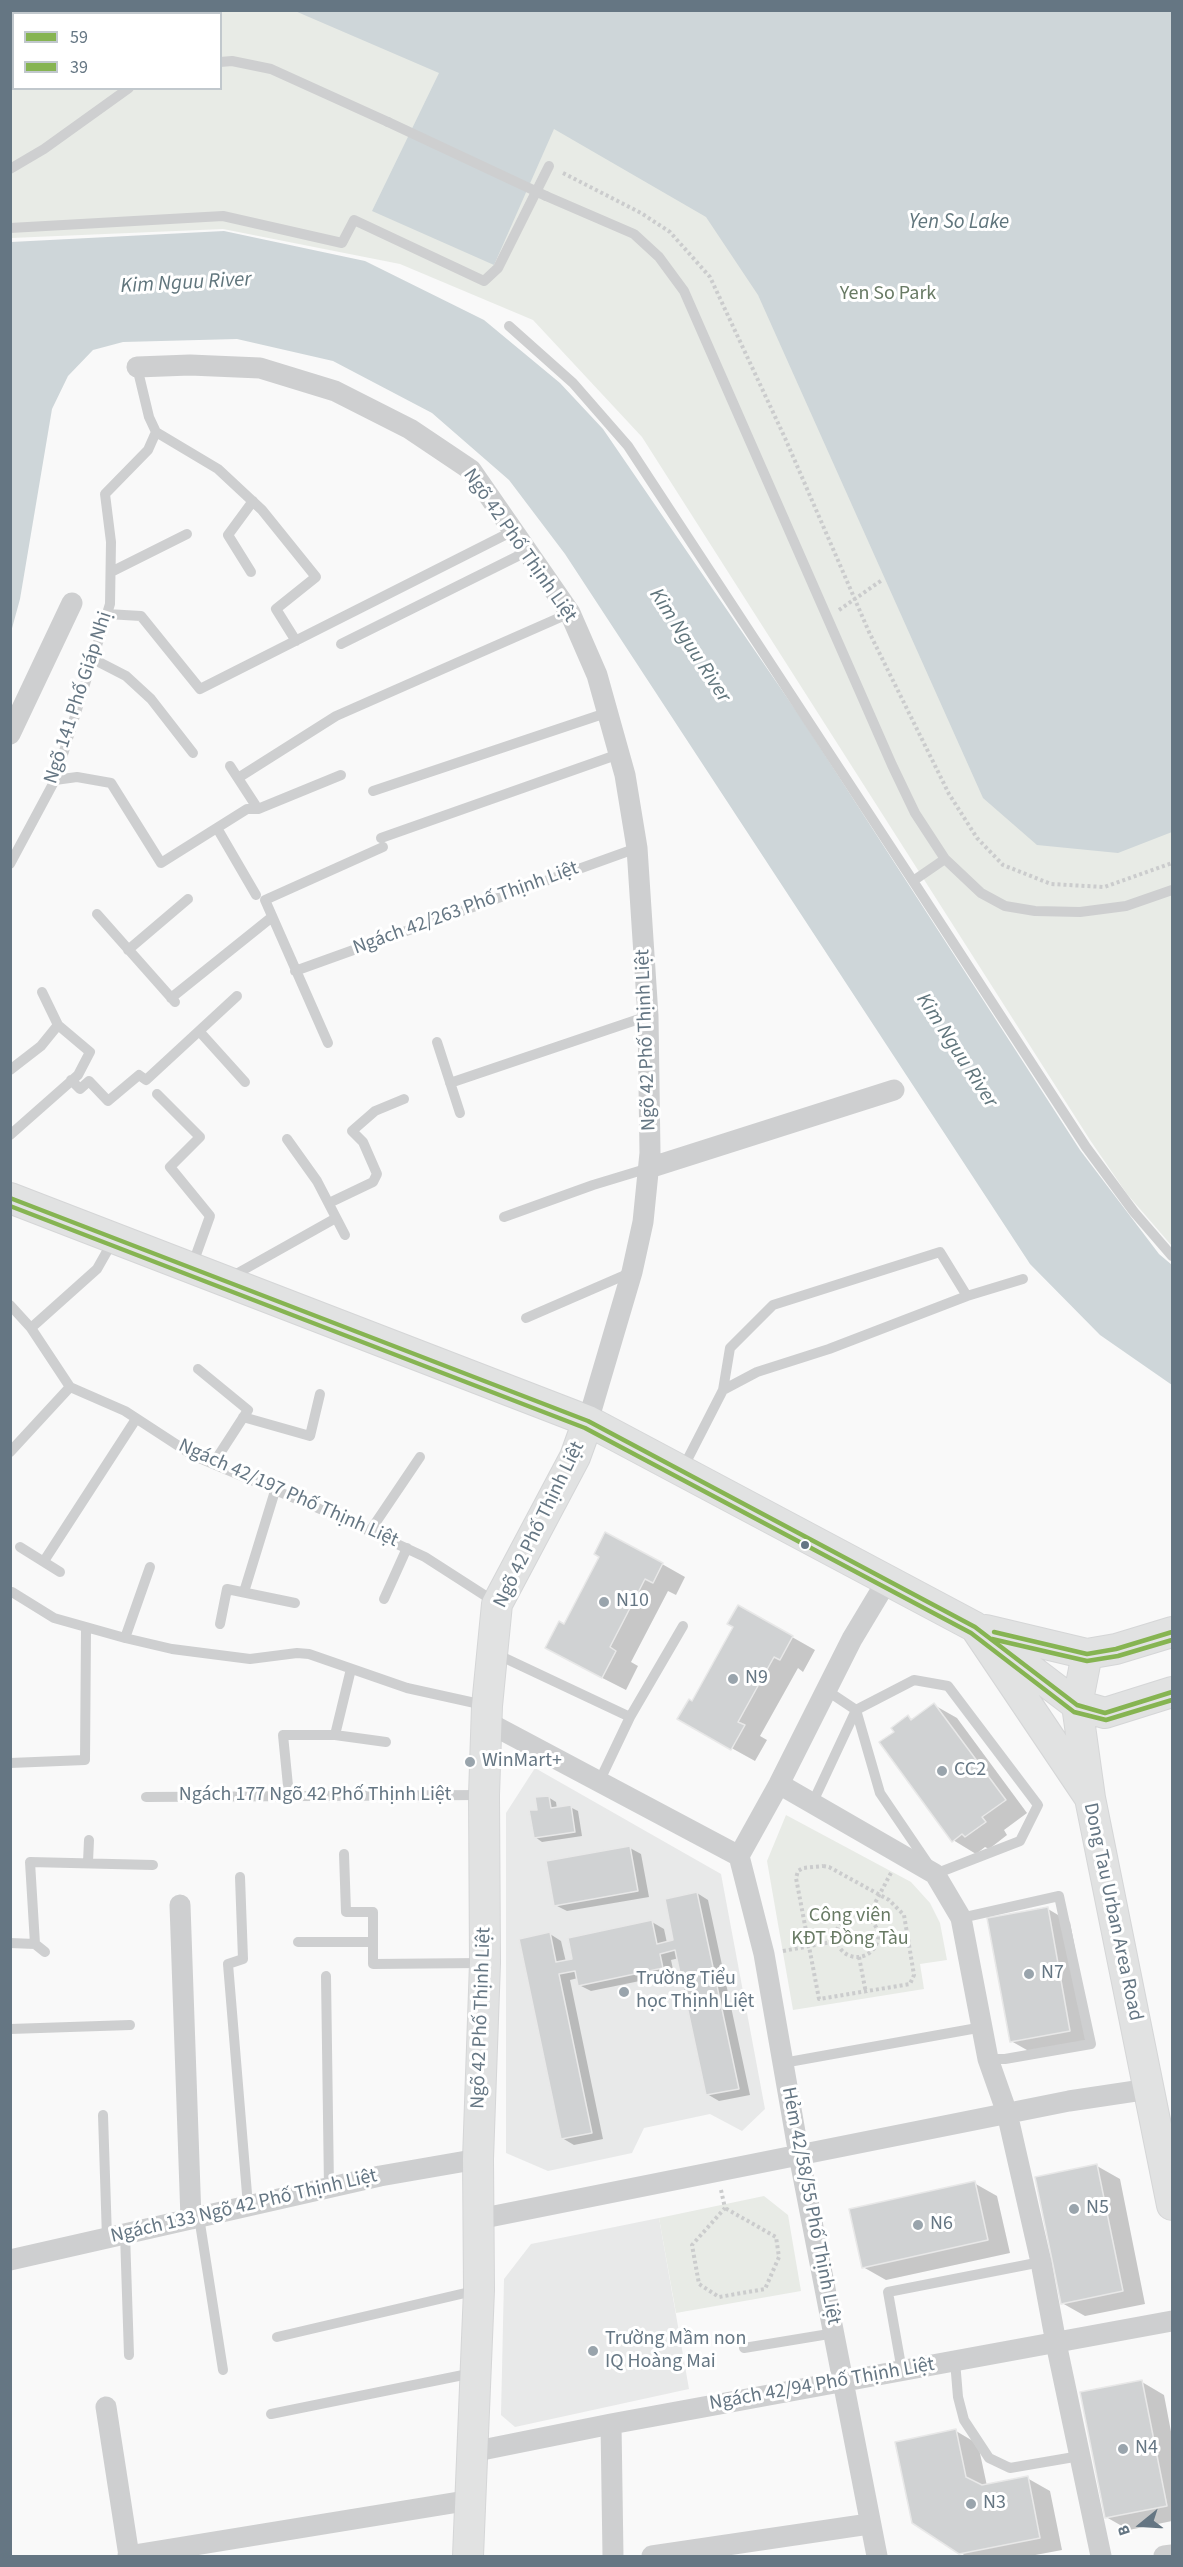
<!DOCTYPE html>
<meta charset="utf-8">
<style>
body{margin:0}
#map{position:relative;width:1183px;height:2567px;overflow:hidden;background:#f9f9f9;font-family:"Source Sans 3",sans-serif}
canvas{display:block}
.frame{position:absolute;inset:0;border:12px solid #657683;pointer-events:none}
.legend{position:absolute;left:12px;top:12px;width:210px;height:78px;box-sizing:border-box;background:#fff;border:2px solid #c1c8cd;margin:0;padding:8px 10px;list-style:none;font-size:18px;color:#657683}
.legend li{display:flex;align-items:center;gap:12px;height:30px}
.legend b{width:30px;border:2px solid #c1c8cd}
.north{position:absolute;left:1111px;top:2495px;width:60px;height:60px;-webkit-text-stroke:4px #fff;paint-order:stroke;rotate:252deg;font-size:16px;font-weight:700;line-height:24px;text-align:center;color:#657683}
.north::after{content:'';display:block;margin:auto;width:21px;height:27px;background:#657683;clip-path:polygon(50% 0,100% 100%,50% 72%,0 100%)}
</style>
<div id="map">
<canvas width="1183" height="2567"></canvas>
<div class="frame"></div>
<ul class="legend">
<li><b style="height:8px;background:#86b452"></b>59</li>
<li><b style="height:8px;background:#86b452"></b>39</li>
</ul>
<div class="north">B</div>
</div>
<script>
const c = document.querySelector('canvas').getContext('2d');
c.lineJoin = 'round';
function paint(path, color) { c.fillStyle = color; c.fill(path, 'evenodd'); }
const toPath = rows => new Path2D(rows.map(r => 'M' + r).join(''));
function stroke(path, color, width, dash) { c.strokeStyle = color; c.lineWidth = width; c.lineCap = dash ? 'butt' : 'round'; c.setLineDash(dash || []); c.stroke(path); }
function write(font, color, halo, rows, align = 'center') {
  c.font = font + ' "Source Sans 3",sans-serif'; c.lineWidth = 6; c.setLineDash([]); c.textBaseline = 'middle'; c.strokeStyle = halo; c.fillStyle = color; for (const [text, x, y, turn = 0] of rows) {
    c.save(); c.translate(x, y); c.rotate((+turn || 0) * Math.PI / 180); c.textAlign = isNaN(turn) ? turn : align; if (halo) c.strokeText(text, 0, 0); c.fillText(text, 0, 0); c.restore();
  }
}
paint(toPath([
 [535,1768,721,1874,765,2109,742,2131,710,2114,644,2128,632,2153,548,2171,506,2153,506,1813],
 [659,2218,689,2389,515,2427,501,2415,504,2279,531,2244]
]), '#e8e9e9');
paint(toPath([
 [10,11,1172,11,1172,1246,1127,1194,1090,1140,642,437,533,320,400,264,223,229,11,238],
 [14,14,220,14,220,88,14,88],
 [786,1815,911,1882,930,1903,940,1923,947,1960,920,1964,924,1989,793,2010,767,1861],
 [764,2196,788,2215,801,2291,676,2313,659,2218]
]), '#e8ebe6');
paint(toPath([
 [11,10,119,10,119,11,114,14,14,14,13,70,11,72],
 [295,11,1172,11,1172,832,1118,853,1037,845,983,798,758,295,706,217,554,129,494,265,372,211,439,73],
 [224,231,365,261,484,320,560,383,603,429,801,718,1080,1150,1159,1254,1172,1265,1172,1385,1100,1335,1030,1264,565,554,509,480,432,413,333,361,237,339,123,342,93,350,68,376,52,409,20,599,11,632,11,242]
]), '#ced6d9');
paint(toPath([
 [662,1564,685,1577,676,1595,668,1591,631,1662,638,1666,626,1690,569,1661,565,1626],
 [739,1607,815,1650,803,1672,798,1668,760,1736,767,1740,755,1761,679,1719,693,1703,735,1627],
 [934,1705,957,1718,1027,1813,1004,1830,1007,1835,989,1849,985,1847,976,1854,953,1840,896,1732,908,1717,914,1720],
 [548,1797,556,1802,557,1809,570,1807,578,1811,582,1836,542,1842,535,1837,538,1811],
 [630,1848,641,1854,649,1897,567,1911,555,1905],
 [697,1893,708,1900,750,2095,719,2101,707,2094,679,1958,671,1960,674,1974,591,1991,579,1985,578,1978,570,1980,603,2139,574,2145,562,2138,550,1934,561,1941,566,1962,574,1960,652,1922,664,1929,667,1943,675,1941],
 [1048,1909,1070,1922,1093,2043,1034,2054,1011,2041],
 [1097,2166,1120,2179,1145,2304,1085,2316,1062,2303],
 [974,2183,997,2196,1010,2253,886,2280,863,2267],
 [1142,2382,1164,2395,1172,2437,1172,2521,1129,2530,1106,2517],
 [956,2431,978,2444,987,2486,1027,2478,1050,2491,1062,2550,1030,2556,966,2556,959,2552]
]), '#0003');
const building = toPath([
 [605,1532,663,1563,653,1583,645,1579,610,1647,616,1651,602,1678,545,1648,559,1621,564,1624,599,1557,594,1554,605,1532],
 [738,1605,793,1636,780,1660,774,1657,738,1722,745,1725,731,1750,677,1719,689,1699,692,1701,733,1627,727,1624,738,1605],
 [934,1703,1006,1800,982,1817,986,1822,965,1837,962,1834,952,1842,879,1742,894,1732,891,1728,908,1715,911,1720,934,1703],
 [549,1796,551,1808,571,1805,575,1832,534,1838,529,1810,537,1810,535,1797,549,1796],
 [630,1846,638,1891,554,1906,546,1861,630,1846],
 [697,1892,739,2089,706,2095,675,1950,660,1954,663,1968,578,1986,575,1971,559,1974,592,2133,561,2139,519,1939,550,1932,556,1962,572,1959,568,1938,652,1920,657,1944,673,1940,665,1899,697,1892],
 [1048,1907,1070,2031,1010,2042,987,1918,1048,1907],
 [1097,2164,1123,2291,1061,2304,1035,2177,1097,2164],
 [975,2181,988,2240,862,2268,849,2209,975,2181],
 [1142,2380,1167,2506,1105,2518,1080,2392,1142,2380],
 [956,2429,966,2477,982,2485,1028,2476,1040,2538,959,2554,912,2523,895,2442,956,2429]
]);
paint(building, '#d0d2d3');
stroke(building, '#e8e8e8', 1.5);
const secondary = toPath([
 [10,1198,588,1421,975,1627,1090,1798],
 [986,1630,1087,1654,1116,1649,1172,1632],
 [994,1642,1077,1705,1105,1713,1172,1692],
 [1087,1654,1077,1705,1090,1798,1172,2205],
 [468,2556,479,2290,478,2159,485,1963,484,1795,487,1706,497,1604,575,1457,588,1421]
]);
stroke(secondary, '#d5d6d7', 32);
stroke(toPath([
 [563,173,641,213,670,232,710,277,785,438,869,632,949,794,977,838,1003,865,1051,884,1104,887,1172,863],
 [839,610,882,580],
 [823,1866,829,1867,889,1900,904,1915,914,1975,910,1984,819,1999,796,1878,798,1871,803,1868,823,1866],
 '836 1936a21 21 0 1 1 42 0a21 21 0 1 1-42 0Z',
 [867,1918,892,1871],
 [783,1951,837,1941],
 [859,1957,866,1993],
 [721,2190,725,2208,692,2245,699,2284,719,2297,765,2289,779,2257,776,2237,725,2208]
]), '#cbcccd', 4, [3, 3]);
stroke(toPath([
 [220,62,232,61,271,69,388,122],
 [10,169,44,149,129,88],
 [546,196,634,234,659,257,684,291,892,765,915,813,945,859,981,893,1005,906,1035,911,1080,912,1126,906,1172,890],
 [10,228,223,216,342,243,354,220,484,281,498,268,549,166],
 [509,326,573,383,628,446,913,881],
 [156,432,218,469,262,510,316,577,276,609,296,641],
 [111,572,187,534],
 [251,572,228,535,253,501],
 [107,614,141,616,200,689,513,531],
 [341,644,528,551],
 [93,659,126,676,151,699,193,753],
 [230,766,258,809],
 [238,778,336,716,570,613],
 [55,780,77,777,111,783,161,863,247,809,258,809,341,775],
 [373,791,609,712],
 [217,828,256,895],
 [381,838,619,754],
 [945,859,913,881,1086,1147,1134,1212,1172,1256],
 [10,864,55,780,110,604,111,542,105,494,148,450,156,432,149,417,137,367],
 [97,914,175,1002],
 [128,950,188,899],
 [295,971,637,848],
 [171,998,272,917],
 [199,1031,245,1082],
 [437,1042,460,1113],
 [328,1043,265,900,383,847],
 [10,1070,41,1046,58,1025],
 [71,1080,80,1089,89,1081,108,1101,139,1075,146,1080,237,996],
 [450,1083,648,1016],
 [157,1094,200,1137,170,1167,210,1216,192,1266],
 [10,1135,78,1075,90,1052,58,1025,42,992],
 [287,1139,317,1181,345,1235],
 [329,1203,373,1182,377,1174,363,1142,352,1131,375,1111,404,1099],
 [504,1217,593,1185,649,1168],
 [229,1278,336,1218],
 [10,1305,31,1328,70,1387,125,1411,194,1456,339,1517,425,1557,495,1602],
 [526,1318,632,1272],
 [31,1328,97,1269,114,1239],
 [198,1369,248,1410,213,1464],
 [723,1390,730,1348,773,1305,940,1252,967,1296],
 [243,1417,310,1436,320,1394],
 [10,1452,70,1387],
 [682,1470,723,1390,757,1372,829,1349,967,1296,1023,1279],
 [370,1531,420,1457],
 [20,1547,60,1572],
 [44,1561,136,1419],
 [12,1592,54,1618,125,1638,172,1649,250,1659,297,1653,309,1654,407,1688,484,1705],
 [244,1592,275,1491],
 [384,1599,407,1548],
 [220,1624,227,1589,295,1603],
 [125,1638,150,1567],
 [494,1653,630,1717],
 [335,1735,351,1669],
 [10,1763,85,1760,86,1629],
 [599,1782,630,1717,683,1626],
 [289,1796,283,1735,335,1735,386,1742],
 [146,1797,481,1795],
 [812,1804,856,1710,880,1793,935,1874,1020,1841,1038,1805,948,1686,914,1680,856,1710,826,1690],
 [344,1854,346,1912,373,1912,373,1964,482,1963],
 [88,1862,89,1840],
 [240,1877,243,1959,228,1964,248,2206],
 [961,1918,1059,1896,1091,2044,1005,2059,988,2059],
 [298,1942,373,1942],
 [10,1943,35,1944,30,1862,153,1865],
 [35,1944,45,1952],
 [326,1976,329,2188],
 [10,2029,130,2025],
 [783,2063,983,2027],
 [103,2115,107,2238],
 [199,2217,223,2370],
 [125,2234,129,2355],
 [277,2337,478,2290],
 [744,2348,835,2333],
 [955,2361,958,2397,964,2420,989,2458,1010,2468,1080,2456],
 [902,2371,888,2292,1041,2262],
 [271,2414,473,2373]
]), '#cecfd0', 10);
stroke(toPath([
 [137,367,190,365,260,368,335,391,410,429,471,470,570,613,597,675,625,775,637,848,648,1016,650,1153,643,1222,632,1272,588,1421],
 [10,734,72,603],
 [649,1168,894,1090],
 [487,1722,739,1856],
 [779,1784,935,1874,961,1918,988,2059,1007,2113,1041,2262,1056,2343,1101,2556],
 [739,1856,764,1954,799,2155,877,2556],
 [739,1856,779,1784,852,1639,888,1579],
 [180,1905,191,2219],
 [479,2219,1069,2101,1149,2089],
 [10,2260,380,2176,478,2159],
 [106,2407,129,2556],
 [611,2424,613,2556],
 [472,2452,611,2424,1172,2321],
 [128,2556,471,2500],
 [652,2556,869,2524],
 [1164,2556,1172,2555]
]), '#cecfd0', 21);
stroke(secondary, '#e1e2e2', 30);
stroke(toPath([
 [388,122,546,196]
]), '#cecfd0', 10);
stroke(toPath([
 [10,1198,588,1421,975,1627,1077,1705,1105,1713,1172,1692],
 [994,1632,1087,1654,1116,1649,1172,1632]
]), '#86b452', 4.5);
stroke(toPath([
 [10,1206,585,1428,971,1633,1074,1712,1106,1720,1172,1700],
 [992,1639,1087,1661,1118,1656,1172,1640]
]), '#86b452', 4.5);
for (const [x, y, r, color] of [
 [805,1545,5,"#657683"],
 [604,1602,6,"#99a4ac"],
 [733,1679,6,"#99a4ac"],
 [470,1762,6,"#99a4ac"],
 [942,1771,6,"#99a4ac"],
 [1029,1974,6,"#99a4ac"],
 [624,1992,6,"#99a4ac"],
 [1074,2209,6,"#99a4ac"],
 [918,2225,6,"#99a4ac"],
 [593,2351,6,"#99a4ac"],
 [1123,2449,6,"#99a4ac"],
 [971,2504,6,"#99a4ac"]
]) { const dot = new Path2D(); dot.arc(x, y, r, 0, 2 * Math.PI); c.fillStyle = color; c.fill(dot); stroke(dot, '#fff', 2); }
write('20px', '#687a64', '#fff', [
 ["Yen So Park",888,295],
 ["Công viên",850,1917],
 ["KĐT Đồng Tàu",850,1940]
]);
write('20px', '#657683', '#fff', [
 ["Ngõ 42 Phố Thịnh Liệt",519,546,55],
 ["Ngõ 141 Phố Giáp Nhị",79,698,-72],
 ["Ngách 42/263 Phố Thịnh Liệt",466,909,-20],
 ["Ngõ 42 Phố Thịnh Liệt",647,1040,-92],
 ["Ngách 42/197 Phố Thịnh Liệt",288,1494,24],
 ["Ngõ 42 Phố Thịnh Liệt",540,1525,-64],
 ["Ngách 177 Ngõ 42 Phố Thịnh Liệt",315,1796],
 ["Dong Tau Urban Area Road",1112,1912,78],
 ["Ngõ 42 Phố Thịnh Liệt",482,2018,-88],
 ["Hẻm 42/58/55 Phố Thịnh Liệt",810,2206,79],
 ["Ngách 133 Ngõ 42 Phố Thịnh Liệt",244,2207,-13],
 ["Ngách 42/94 Phố Thịnh Liệt",822,2385,-10]
]);
write('20px', '#657683', '#fff', [
 ["N10",616,1602],
 ["N9",745,1679],
 ["WinMart+",482,1762],
 ["CC2",954,1771],
 ["N7",1041,1974],
 ["Trường Tiểu",636,1980],
 ["học Thịnh Liệt",636,2003],
 ["N5",1086,2209],
 ["N6",930,2225],
 ["Trường Mầm non",605,2340],
 ["IQ Hoàng Mai",605,2363],
 ["N4",1135,2449],
 ["N3",983,2504]
], 'left');
write('italic 21px', '#60757c', '#fff', [
 ["Yen So Lake",959,223],
 ["Kim Nguu River",186,284,-3],
 ["Kim Nguu River",689,646,57],
 ["Kim Nguu River",956,1051,57]
]);
</script>
